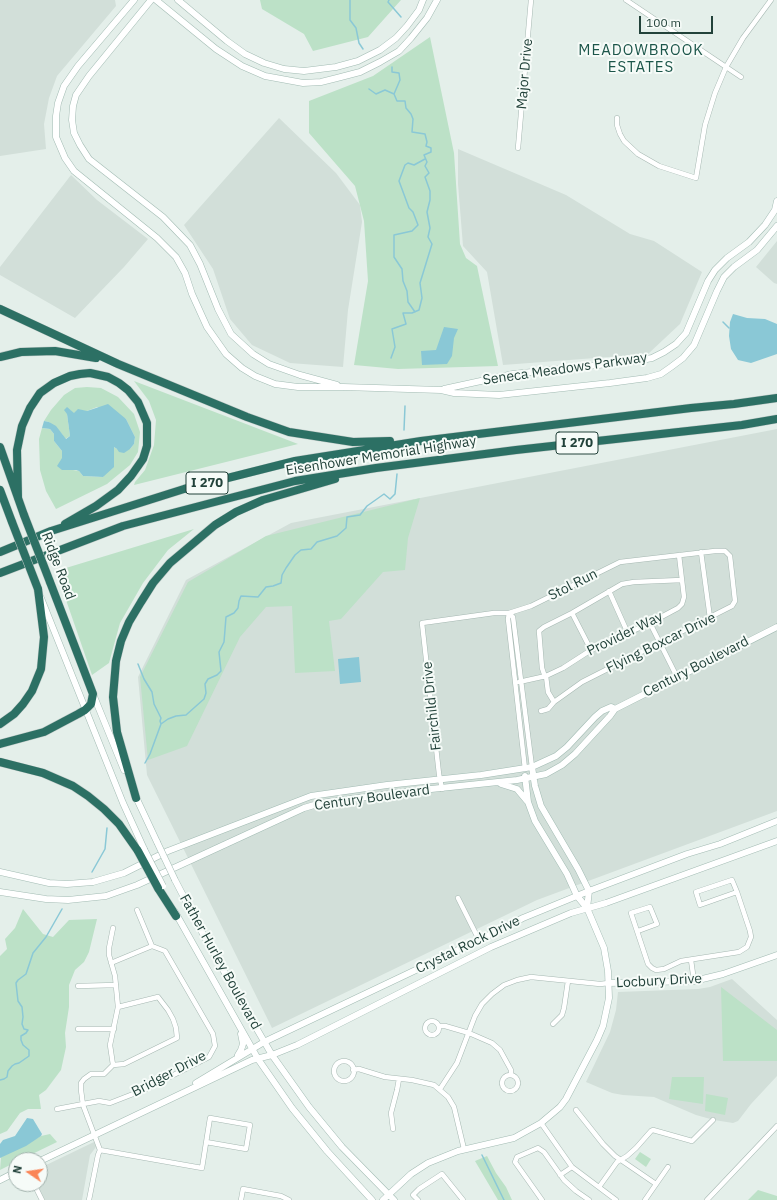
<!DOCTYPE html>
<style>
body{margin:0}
#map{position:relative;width:777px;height:1200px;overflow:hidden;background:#e4efea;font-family:"IBM Plex Sans",sans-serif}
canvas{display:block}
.north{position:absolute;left:8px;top:1152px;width:40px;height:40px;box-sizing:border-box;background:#f6fbf8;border:1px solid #a1b1ac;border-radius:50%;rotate:283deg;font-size:11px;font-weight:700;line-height:16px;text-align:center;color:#22423a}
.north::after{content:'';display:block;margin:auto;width:14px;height:18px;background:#fa8557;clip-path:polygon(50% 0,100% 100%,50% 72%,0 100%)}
.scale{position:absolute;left:639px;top:16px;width:74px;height:18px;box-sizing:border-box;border:2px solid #22423a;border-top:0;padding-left:5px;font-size:12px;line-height:14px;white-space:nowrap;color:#22423a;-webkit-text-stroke:3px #f6fbf8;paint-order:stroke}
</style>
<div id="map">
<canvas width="777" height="1200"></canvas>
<div class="north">N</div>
<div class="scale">100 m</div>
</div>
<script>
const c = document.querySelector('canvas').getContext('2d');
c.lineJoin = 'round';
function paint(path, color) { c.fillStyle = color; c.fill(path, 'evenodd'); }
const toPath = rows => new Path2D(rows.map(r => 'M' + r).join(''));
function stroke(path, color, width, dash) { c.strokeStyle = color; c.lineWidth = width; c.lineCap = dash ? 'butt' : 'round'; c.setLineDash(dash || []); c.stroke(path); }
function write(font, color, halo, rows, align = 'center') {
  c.font = font + ' "IBM Plex Sans",sans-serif'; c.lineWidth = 4; c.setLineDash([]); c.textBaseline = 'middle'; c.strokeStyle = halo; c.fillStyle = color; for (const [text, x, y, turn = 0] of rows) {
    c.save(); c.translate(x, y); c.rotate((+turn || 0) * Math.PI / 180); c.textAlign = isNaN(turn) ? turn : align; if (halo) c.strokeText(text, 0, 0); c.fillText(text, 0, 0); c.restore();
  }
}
paint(toPath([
 [0,0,115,0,116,6,57,76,49,98,44,124,46,149,0,156],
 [279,118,336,173,360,205,362,222,348,310,343,367,290,363,252,345,230,319,213,269,184,225],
 [458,149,566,195,630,234,654,241,702,272,680,324,648,354,503,365,487,272,463,246,458,184],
 [71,175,97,200,148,239,124,267,75,318,0,275,0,267],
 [777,241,777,284,774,283,756,267],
 [777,429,777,811,537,900,272,1028,147,775,138,677,186,580,291,523],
 [732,979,777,1020,777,1076,751,1104,738,1121,733,1123,714,1120,696,1115,654,1097,623,1095,612,1093,586,1082,610,1032,616,1010,618,992,698,989,710,987],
 [94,1142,96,1147,90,1155,82,1200,45,1200,37,1184,40,1184,40,1168]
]), '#d2dfd9');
paint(toPath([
 [260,0,401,0,368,37,313,51,304,34,262,9],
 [430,37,454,153,460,244,466,258,477,266,498,366,398,369,354,365,368,281,364,221,355,186,309,133,309,101,373,76],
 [134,381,298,444,134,485,135,482,145,470,154,445,156,420,149,401],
 [87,387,101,388,118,397,134,414,140,432,138,452,130,465,107,484,56,509,46,491,40,470,39,439,42,428,50,429,54,434,54,441,62,451,62,458,67,469,79,471,83,476,103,477,114,458,113,451,114,447,117,449,130,449,134,444,135,437,126,419,97,407,87,411,74,414,70,410,67,414,70,436,65,439,62,434,49,422,44,421,51,410,64,395,75,388],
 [420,498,408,538,405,570,383,572,341,619,329,621,335,671,295,673,292,606,266,607,240,637,187,746,148,760,140,677,188,582,266,536],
 [194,529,168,550,143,583,120,623,109,663,92,675,56,571],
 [23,909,43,934,53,937,69,920,97,919,89,952,84,962,75,970,69,985,69,1007,65,1033,66,1047,61,1070,46,1090,39,1095,41,1109,28,1109,20,1113,7,1131,0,1134,0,956,7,949,5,939,15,928],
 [721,987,777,1030,777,1061,723,1061],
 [672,1077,704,1077,703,1104,669,1099],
 [706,1094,728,1098,725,1115,705,1111],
 [50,1134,57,1142,20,1160,16,1160,16,1162,0,1170,1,1157,41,1136],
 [640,1152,651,1159,646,1167,635,1159],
 [487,1156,496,1173,506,1187,512,1200,498,1200,475,1161],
 [758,1190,777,1196,777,1200,748,1200]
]), '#bce1c7');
paint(toPath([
 [733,314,747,318,765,319,777,324,777,354,751,363,738,360,731,349,729,336,730,322],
 [444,327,458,329,454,338,452,356,447,364,422,365,421,351,436,350],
 [108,404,126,419,135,437,134,444,130,449,124,453,119,452,117,449,114,447,114,467,103,477,83,476,79,471,76,470,62,470,57,466,62,458,62,451,54,441,54,434,50,429,42,428,44,421,49,422,56,426,66,439,70,436,67,414,64,410,67,407,74,413,78,409,87,411],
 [359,657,361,682,340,684,338,659],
 [27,1118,33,1119,42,1134,41,1136,26,1146,0,1158,0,1144,3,1140,15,1136]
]), '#8ac8d6');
stroke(toPath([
 [350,0,350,20,356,28,359,43,363,49],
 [389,0,388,2,401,17],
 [392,67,392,72,399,73,400,80,394,94],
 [369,89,376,94,385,90,394,94,397,101,405,101,406,108,411,114,413,119,412,132,425,134,427,142,426,146,431,148,431,152,424,155,427,162,425,166,429,173,425,177,430,191,430,200,427,212,430,228,428,237,432,244,420,283,422,298,419,310,412,313,403,313,406,324,392,329,395,347,391,358],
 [415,312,408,302,407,291,403,281,402,269,394,257,394,235,412,231,418,225,413,212,409,208,399,181,405,165,408,163,414,165,425,159],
 [723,322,729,328],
 [404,430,405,406],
 [138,664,144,679,152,692,154,704,161,718,160,721,161,724],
 [145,763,150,754,161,724,168,719,176,716,186,715,204,699,206,693,205,684,208,679,217,675,221,671,219,652,224,642,226,617,234,613,238,608,239,601,241,596,258,597,266,587,273,586,281,583,282,575,286,568,295,555,301,550,311,549,317,542,337,536,346,528,347,517,360,515,367,506,384,494,390,499,395,494,397,474],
 [92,872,105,849,107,828],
 [0,1080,4,1079,7,1077,8,1071,12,1066,15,1064,19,1063,29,1056,29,1050,23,1045,21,1040,21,1036,26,1033,28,1030,24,1029,22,1024,23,1017,22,1007,18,1001,16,983,18,980,26,974,33,953,46,937,62,909],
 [482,1155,504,1200]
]), '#8ac8d6', 1.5);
const street = toPath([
 [626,0,741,77],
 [617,118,617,125,620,134,624,141,638,154,659,166,696,178,705,125,715,93,726,67,743,38,771,0],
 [518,148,531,0],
 [701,552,710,618],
 [609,591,626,629,630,631],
 [572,613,591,650],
 [650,623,677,677],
 [519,682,546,676,563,668,591,650,650,623,678,608,682,604,684,597,679,555],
 [554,702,548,692,546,676,544,674,542,668,539,631,544,627,572,613,622,584,634,582,682,580],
 [525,769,508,619,509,613,513,617,532,767],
 [442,789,439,774,422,623,494,613,509,613,531,606,620,562,715,551,725,551,730,556,735,601,732,606,582,682,554,702,548,709,541,711],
 [458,898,479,940],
 [113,928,109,948,109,955,115,976,118,1007,110,1045,113,1065],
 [638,931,657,924,650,907,631,913,648,964,652,968,656,970,664,969,681,961,739,952,747,947,751,937,750,931,737,892,732,880,696,892,700,905,737,892],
 [691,960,694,981],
 [111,963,152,946],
 [78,986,116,985],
 '425 1028a7 7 0 1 1 14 0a7 7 0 1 1-14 0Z',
 [553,1024,562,1015,564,1008,568,981],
 [439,1026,445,1026,469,1033,492,1043,500,1050,511,1070,511,1075],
 [78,1029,114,1029],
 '334 1071a10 10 0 1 1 20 0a10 10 0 1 1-20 0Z',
 [353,1070,359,1069,385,1077,412,1080,434,1085,448,1097,454,1107,464,1149],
 '502 1083a8 8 0 1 1 16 0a8 8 0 1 1-16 0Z',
 [440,1089,457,1063,475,1016,482,1004,492,994,504,985,517,980,531,977,600,984,609,983],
 [57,1109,99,1101,110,1103,146,1089,209,1057,215,1046,213,1034,165,951,152,946,137,910],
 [576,1110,603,1144,615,1156,656,1184],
 [541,1123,572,1167,616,1200],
 [393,1129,391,1113,397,1090,399,1079],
 [100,1150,202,1168,210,1118,250,1125,246,1149,206,1142],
 [560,1175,572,1167],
 [34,1184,42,1200],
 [599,1187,617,1162,627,1156,636,1148,651,1131,653,1130,692,1141,713,1120],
 [89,1200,98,1155,100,1150,83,1105,81,1090,81,1083,84,1079,91,1074,104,1074,113,1065,124,1064,177,1038,176,1028,173,1019,168,1010,158,997,118,1007],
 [241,1200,243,1189,281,1196,289,1200],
 [418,1200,413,1195,419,1189,442,1174,463,1200],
 [542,1200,515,1162,517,1157,538,1148,544,1152,564,1180,576,1191,589,1200],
 [645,1200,668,1167],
 [707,1200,777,1126]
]);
const secondary = toPath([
 [134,0,78,66,64,86,58,103,56,116,56,137,65,158,74,171,157,238,176,257,185,273,192,294,207,327,226,354,242,368,255,376,275,384,298,387,343,387,441,390,454,393,499,395,610,383,647,378,661,374,671,367,683,358,694,345,717,291,724,277,734,267,757,250,777,226],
 [151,0,89,76,76,95,73,106,72,120,74,133,80,145,89,159,163,217,190,245,200,264,218,309,231,334,253,354,269,364,300,375,337,385],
 [156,0,216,49,242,66,265,76,303,83,321,82,337,78,360,72,380,62,399,51,411,38,427,18,437,0],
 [178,0,227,41,245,54,264,63,284,69,304,71,336,67,358,61,380,50,396,38,407,26,419,10,423,0],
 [444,389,513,374,636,361,652,358,664,352,676,344,686,333,708,281,715,270,727,258,749,242,765,225,775,210,777,201],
 [41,598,123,803,144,849],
 [93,694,124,770],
 [532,767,535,786,541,806,578,869,589,891,587,908],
 [501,784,517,789,527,801],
 [135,795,157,842],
 [0,872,49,883,67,884,93,882,124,873,168,851,311,796,387,785,481,775,532,767,556,756,567,747,595,717,602,711,611,707,615,709],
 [175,880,202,932,240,1000,272,1055,309,1107,342,1147,394,1200],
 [0,892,46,899,68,900,106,896,137,885,304,808,321,803,412,791,517,780,546,774,562,765,575,754,610,716,615,709,777,627],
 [175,912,258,1059,292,1108,327,1151,372,1200],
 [609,983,694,981,723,974,777,955],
 [238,1055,241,1050,243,1044,241,1034],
 [196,1083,264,1042,479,940,523,918,589,891,687,854,720,844,777,821],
 [40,1161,252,1060,272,1055,297,1045,491,947,571,913,606,903,777,841],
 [0,1180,16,1172],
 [383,1200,411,1174,428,1163,458,1151,514,1138,541,1123,560,1107,566,1099,597,1040,603,1026,609,998,608,971,604,948,587,908,577,896,567,874,535,821,528,802,525,776]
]);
const highway = toPath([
 [0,309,118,364,247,417,289,432,353,442,390,441],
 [0,357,21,352,55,351,96,358],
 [0,447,24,515],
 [0,490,12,522],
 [18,498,17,450,22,426,30,408,40,393,54,383,70,376,80,374,90,373,108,377,119,383,128,390,138,402,147,423,147,446,143,459,131,476,118,490,96,506,65,524],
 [0,552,51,531,184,489,295,461,421,441,691,408,734,404,777,398],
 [0,573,123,526,295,481,376,468,516,450,742,425,777,419],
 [0,724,14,714,23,704,32,691,41,669,44,637,38,589],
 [0,744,44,732,78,714,85,710,91,704,93,694,50,582],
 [0,762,43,773,73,786,88,796,104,809,119,824,138,851],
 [136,798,117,732,113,697,116,661,121,641,129,622,141,602,153,583,170,563,215,525,236,512,263,500,335,479],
 [158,888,176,916]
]);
stroke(street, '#a6b8b2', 5.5);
stroke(secondary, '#a2bbb3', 7);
stroke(highway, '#c1cac8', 9);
stroke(street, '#fff', 4.5);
stroke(secondary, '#fff', 6);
stroke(highway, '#2c7064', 8);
const secondaryBridge = toPath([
 [157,842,175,880],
 [144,849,163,886]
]);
const highwayBridge = toPath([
 [24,515,50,582],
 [12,522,38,589],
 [138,851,158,888]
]);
stroke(secondaryBridge, '#a2bbb3', 7, []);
stroke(highwayBridge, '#c1cac8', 9, []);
stroke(secondaryBridge, '#fff', 6);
stroke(highwayBridge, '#2c7064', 8);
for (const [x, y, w] of [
 [577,443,42],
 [207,483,42]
]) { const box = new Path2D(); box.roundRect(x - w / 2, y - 11, w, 22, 3); c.fillStyle = '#f6fbf8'; c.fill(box); stroke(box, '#22423a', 1); }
write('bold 13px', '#22423a', null, [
 ["I 270",577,443],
 ["I 270",207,483]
]);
write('14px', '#22423a', '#f6fbf8', [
 ["Major Drive",525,74,-85],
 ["Seneca Meadows Parkway",565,369,-8],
 ["Eisenhower Memorial Highway",381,456,-9],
 ["Ridge Road",58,566,69],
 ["Stol Run",573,585,-27],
 ["Provider Way",625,634,-26],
 ["Flying Boxcar Drive",661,643,-26],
 ["Century Boulevard",696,667,-27],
 ["Fairchild Drive",432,706,-96],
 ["Century Boulevard",372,798,-8],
 ["Crystal Rock Drive",468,945,-26],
 ["Father Hurley Boulevard",220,962,61],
 ["Locbury Drive",659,981,-3],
 ["Bridger Drive",169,1074,-28]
]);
c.letterSpacing = '1px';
write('15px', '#1c564a', '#f6fbf8', [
 ["MEADOWBROOK",641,51],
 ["ESTATES",641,68]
]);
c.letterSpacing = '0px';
</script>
